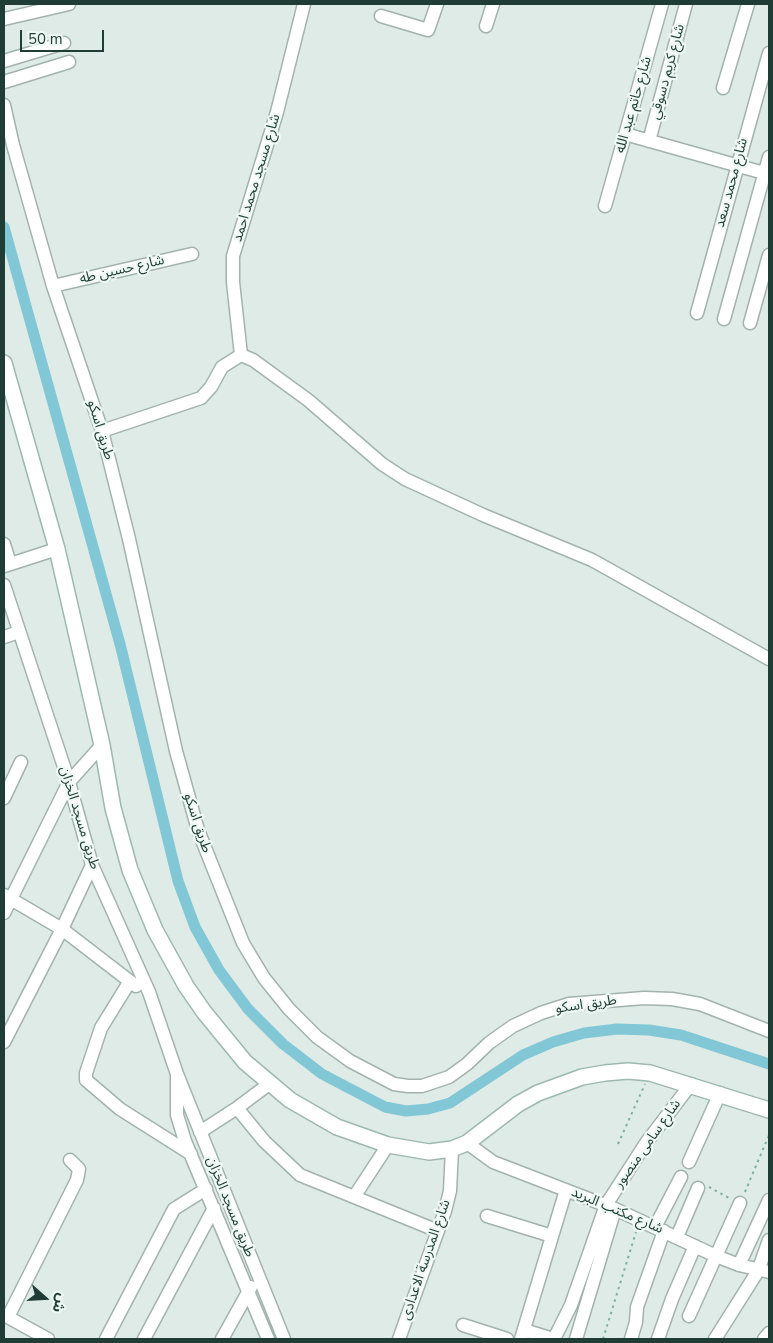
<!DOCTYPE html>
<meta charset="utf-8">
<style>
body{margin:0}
#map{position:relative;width:773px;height:1343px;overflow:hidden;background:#dfebe6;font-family:"Nunito Sans","Noto Sans Arabic",sans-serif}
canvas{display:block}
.frame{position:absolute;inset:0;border:5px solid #1f3d35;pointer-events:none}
.north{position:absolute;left:20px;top:1273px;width:50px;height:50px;-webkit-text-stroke:4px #eff8f4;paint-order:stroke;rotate:109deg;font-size:14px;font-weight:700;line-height:20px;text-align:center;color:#1f3d35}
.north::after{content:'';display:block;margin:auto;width:18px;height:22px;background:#1f3d35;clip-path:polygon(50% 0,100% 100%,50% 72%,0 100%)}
.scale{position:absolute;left:20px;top:30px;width:84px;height:22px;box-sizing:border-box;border:2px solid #1f3d35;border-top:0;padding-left:6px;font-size:15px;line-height:18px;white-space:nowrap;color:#1f3d35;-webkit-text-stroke:4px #eff8f4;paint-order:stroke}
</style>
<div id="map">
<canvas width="773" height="1343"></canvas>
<div class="frame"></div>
<div class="north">ش</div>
<div class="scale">50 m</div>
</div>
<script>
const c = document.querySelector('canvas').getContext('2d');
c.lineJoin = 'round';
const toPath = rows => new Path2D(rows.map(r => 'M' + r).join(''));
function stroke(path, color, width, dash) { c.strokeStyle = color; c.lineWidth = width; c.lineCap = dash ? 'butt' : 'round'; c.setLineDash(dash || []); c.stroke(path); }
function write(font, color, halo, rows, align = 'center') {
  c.font = font + ' "Nunito Sans","Noto Sans Arabic",sans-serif'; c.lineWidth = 4.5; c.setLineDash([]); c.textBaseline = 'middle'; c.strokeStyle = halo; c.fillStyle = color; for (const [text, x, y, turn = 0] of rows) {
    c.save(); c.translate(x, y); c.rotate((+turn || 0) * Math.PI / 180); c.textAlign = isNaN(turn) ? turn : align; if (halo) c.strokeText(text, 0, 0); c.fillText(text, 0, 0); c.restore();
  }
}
stroke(toPath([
 [4,227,120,644,178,881,195,927,219,970,248,1009,283,1044,322,1074,385,1107,406,1111,428,1109,450,1103,523,1055,553,1042,584,1033,617,1029,649,1030,681,1035,769,1064]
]), '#82c7d6', 11);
const street = toPath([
 [381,16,428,30,437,4],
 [4,19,69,4],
 [486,26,493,4],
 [4,61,64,43],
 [4,82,69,62],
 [723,88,748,4],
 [4,105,13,145,53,286,102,431,129,539,176,751,198,830,243,943,264,978,289,1009,317,1037,350,1061,394,1084,408,1086,422,1086,449,1077,467,1064,489,1043,513,1026,541,1013,569,1004,644,998,672,999,700,1004,769,1031],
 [625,134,764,173],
 [649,141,686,4],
 [605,206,662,4],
 [53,286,192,254],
 [697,313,769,53],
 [724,319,769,157],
 [750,323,769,255],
 [241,355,233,282,233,256,277,112,304,4],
 [102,431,201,398,211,387,222,367,241,355,253,360,308,400,382,464,405,479,483,515,592,560,769,659],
 [4,544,10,564],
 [4,566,57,549],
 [4,585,69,782,92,865,149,992,177,1074,284,1339],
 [4,637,19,632],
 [4,798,21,762],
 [4,895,62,929,92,865],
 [4,913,69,782,102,745],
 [130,981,101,1028,86,1073,86,1080,120,1109,191,1154],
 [4,1042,62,929,136,986],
 [177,1077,177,1115,185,1141,268,1339],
 [237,1108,264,1141,300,1175,438,1231],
 [200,1132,237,1108,269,1084],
 [467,1143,493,1162,615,1209,716,1256,739,1265,769,1272],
 [689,1162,720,1093],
 [354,1197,388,1145],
 [487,1216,552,1236],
 [655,1227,681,1177],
 [677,1237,698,1188],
 [739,1265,769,1200],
 [4,1315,48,1339],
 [689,1316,740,1203],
 [8,1317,77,1180,79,1169,70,1160],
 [463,1325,507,1339],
 [524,1330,553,1339],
 [106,1339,174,1209,206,1189],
 [144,1339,214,1208],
 [222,1339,251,1287],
 [399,1339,445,1211,450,1191,452,1149],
 [521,1339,566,1190],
 [554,1339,571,1305,606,1205,646,1143,691,1084],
 [576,1339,615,1209],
 [631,1339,636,1322,637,1307,664,1231],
 [658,1339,672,1299,695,1246],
 [715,1339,758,1271,769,1240],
 [764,1339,769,1333]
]);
const secondary = toPath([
 [4,363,57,549,102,745,113,808,130,870,155,930,186,986,204,1012,245,1062,290,1100,337,1127,388,1145,429,1152,452,1149,467,1143,518,1104,538,1093,582,1077,605,1073,628,1071,650,1073,769,1110]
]);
stroke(street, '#a2b3ad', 15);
stroke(secondary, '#9db8af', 18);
stroke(toPath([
 [618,1144,645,1084],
 [709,1187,729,1198],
 [745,1192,769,1135],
 [603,1339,636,1232]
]), '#7db2a2', 2, [2.5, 4]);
stroke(street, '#fff', 12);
stroke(secondary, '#fff', 15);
write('14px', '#1f3d35', '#eff8f4', [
 ["شارع كريم دسوقي",668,72,-75],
 ["شارع حاتم عبد الله",634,105,-74],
 ["شارع مسجد محمد احمد",257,178,-73],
 ["شارع محمد سعد",732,183,-75],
 ["شارع حسين طه",122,270,-13],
 ["طريق اسكو",100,430,73],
 ["طريق مسجد الخزان",79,818,73],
 ["طريق اسكو",197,823,72],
 ["طريق اسكو",586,1005,-8],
 ["شارع سامى منصور",648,1144,-55],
 ["طريق مسجد الخزان",230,1207,68],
 ["شارع مكتب البريد",617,1211,23],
 ["شارع المدرسة الاعدادى",426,1260,-71]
]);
</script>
